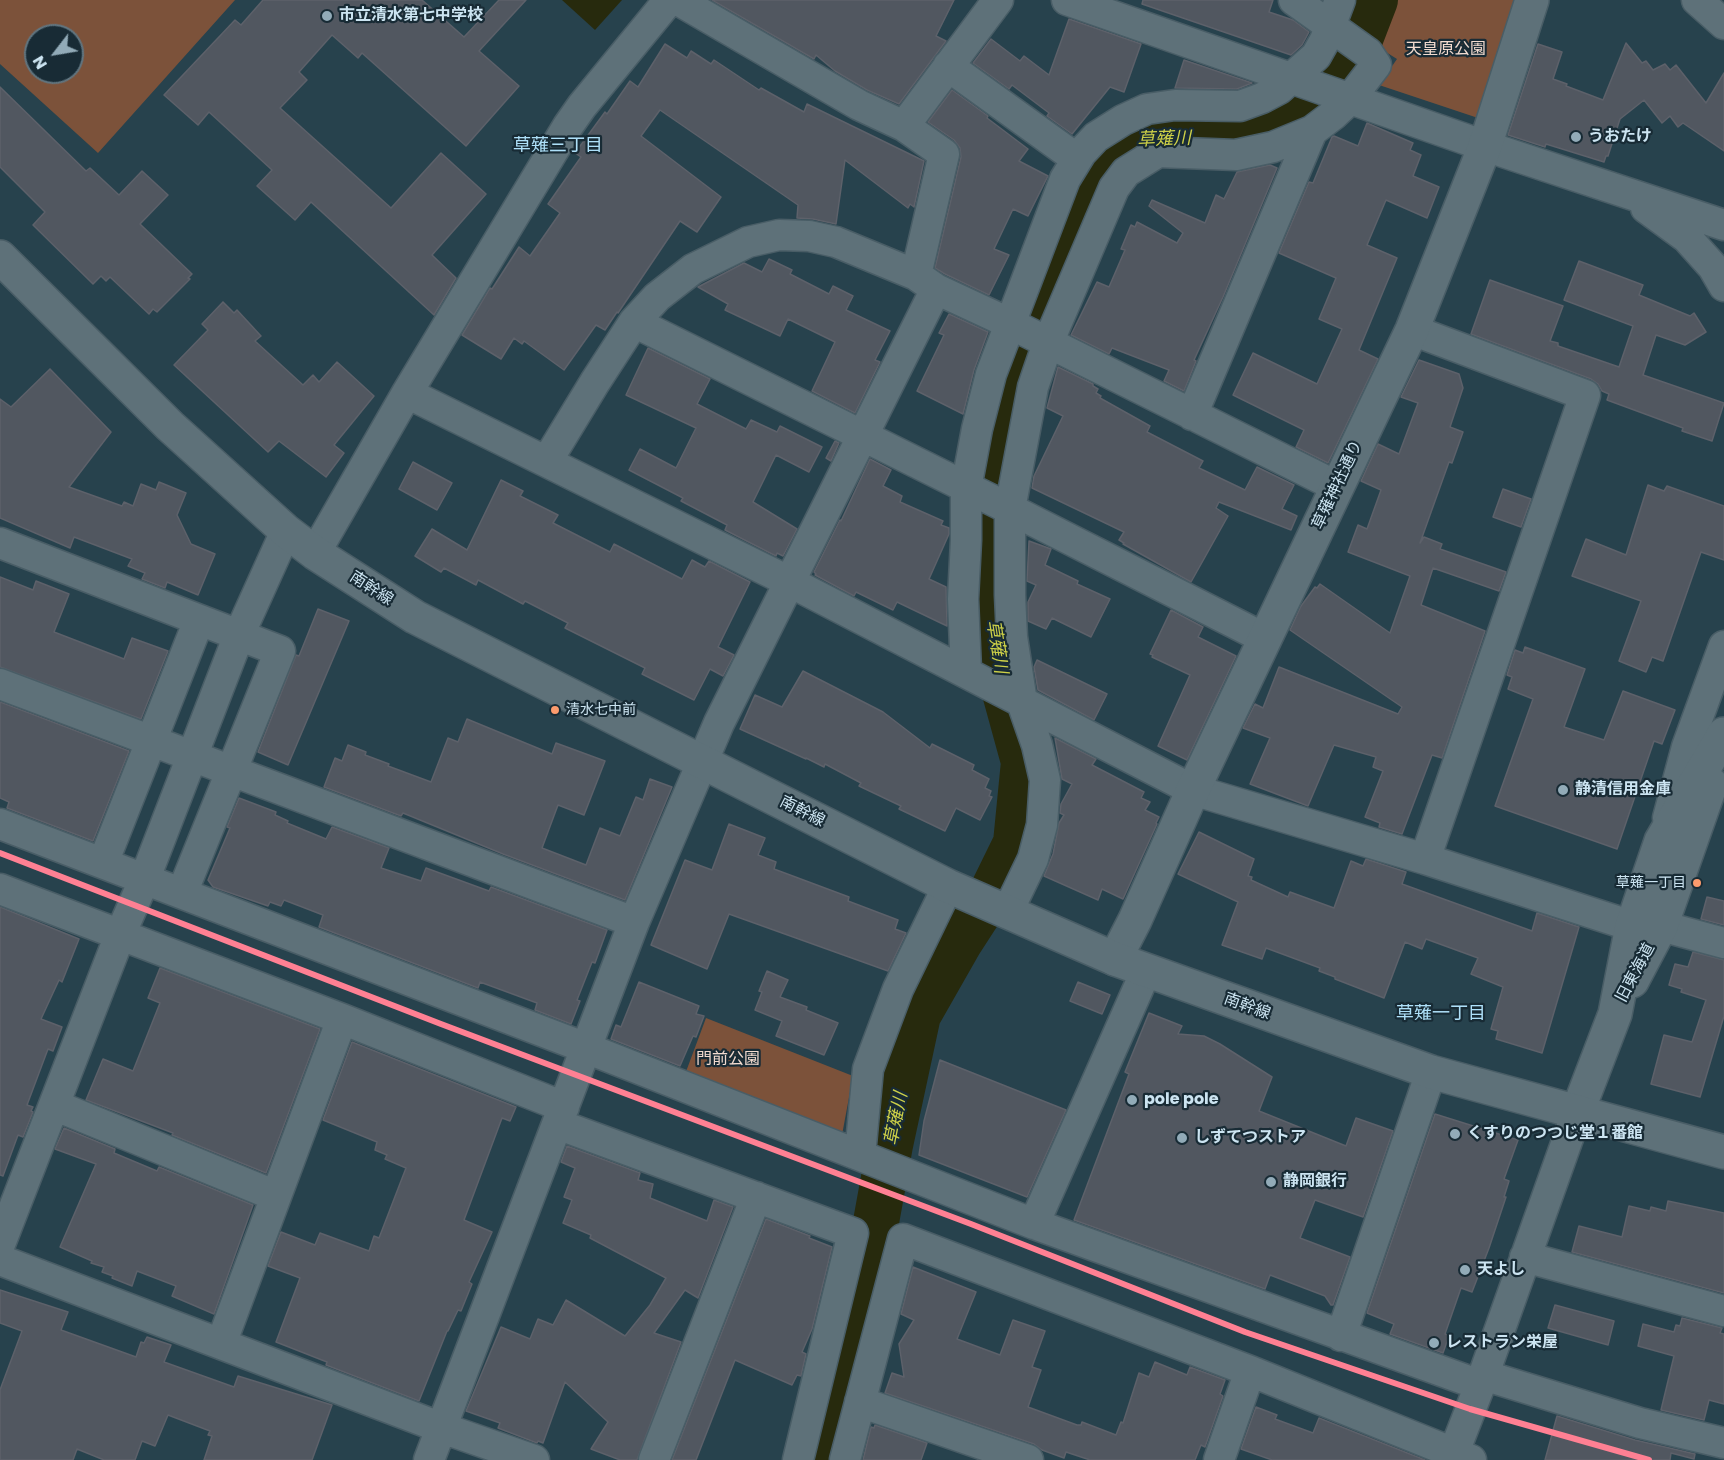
<!DOCTYPE html>
<meta charset="utf-8">
<style>
body{margin:0}
#map{position:relative;width:1724px;height:1460px;overflow:hidden;background:#27424d;font-family:Poppins,sans-serif}
canvas{display:block}
.north{position:absolute;left:24px;top:24px;width:60px;height:60px;box-sizing:border-box;background:#182b35;border:2px solid #607580;border-radius:50%;rotate:239deg;font-size:16px;font-weight:700;line-height:24px;text-align:center;color:#cce4f1}
.north::after{content:'';display:block;margin:auto;width:21px;height:27px;background:#92abb8;clip-path:polygon(50% 0,100% 100%,50% 72%,0 100%)}
</style>
<div id="map">
<canvas width="1724" height="1460"></canvas>
<div class="north">N</div>
</div>
<script>
const c = document.querySelector('canvas').getContext('2d');
c.lineJoin = 'round';
function paint(path, color) { c.fillStyle = color; c.fill(path, 'evenodd'); }
const toPath = rows => new Path2D(rows.map(r => 'M' + r).join(''));
function stroke(path, color, width, dash) { c.strokeStyle = color; c.lineWidth = width; c.lineCap = dash ? 'butt' : 'round'; c.setLineDash(dash || []); c.stroke(path); }
function write(font, color, halo, rows, align = 'center') {
  c.font = font + ' Poppins,"Noto Sans JP",sans-serif'; c.lineWidth = 4.5; c.setLineDash([]); c.textBaseline = 'middle'; c.strokeStyle = halo; c.fillStyle = color; for (const [text, x, y, turn = 0] of rows) {
    c.save(); c.translate(x, y); c.rotate((+turn || 0) * Math.PI / 180); c.textAlign = isNaN(turn) ? turn : align; if (halo) c.strokeText(text, 0, 0); c.fillText(text, 0, 0); c.restore();
  }
}
paint(toPath([
 [0,0,235,0,98,153,0,64],
 [36,36,72,36,72,72,36,72],
 [1392,0,1515,0,1478,118,1379,85,1397,59,1381,49],
 [706,1018,853,1076,842,1135,684,1077]
]), '#7c523a');
paint(toPath([
 [562,0,622,0,595,30]
]), '#272a0d');
stroke(toPath([
 [818,1460,834,1403,874,1233,890,1145,918,1015,959,943,992,892,1016,843,1024,762,993,649,986,525,1006,397,1095,169,1128,141,1216,138,1265,125,1301,108,1325,93,1350,65,1375,0]
]), '#272a0d', 46);
const building = toPath([
 [263,0,422,0,464,37,499,0,526,0,479,51,519,86,466,146,362,53,358,58,332,35,299,72,307,80,280,108,391,208,441,153,486,194,432,255,456,278,434,315,311,202,295,220,257,186,272,170,209,112,198,125,164,95,235,20,241,25,263,0],
 [712,0,954,0,936,36,946,41,899,104,867,90,835,71,816,55,814,59,712,0],
 [1143,0,1273,0,1269,12,1293,20,1309,32,1302,45,1291,55,1142,4,1143,0],
 [1069,19,1141,44,1124,92,1110,87,1072,134,1047,116,1049,113,1012,85,1009,89,973,63,991,39,1020,61,1024,56,1049,75,1069,19],
 [1626,43,1642,63,1646,61,1653,70,1665,64,1670,70,1676,65,1706,103,1724,73,1724,151,1683,123,1678,127,1670,116,1662,123,1644,100,1620,119,1608,156,1606,156,1604,162,1546,144,1545,147,1508,135,1538,44,1562,52,1553,79,1567,84,1566,86,1603,100,1626,43],
 [665,44,687,58,691,51,711,64,714,60,759,90,761,88,804,112,807,104,924,161,914,207,910,204,908,208,845,160,836,224,813,219,797,218,798,205,660,110,641,136,721,197,697,232,680,221,618,313,617,312,605,330,596,325,564,370,524,341,522,344,514,338,501,359,462,335,490,288,492,289,519,247,530,256,560,213,548,204,581,157,575,153,605,112,607,114,630,81,638,87,665,44],
 [1184,60,1252,83,1237,89,1175,88,1184,60],
 [0,87,86,171,90,168,119,195,142,171,168,195,140,224,192,274,188,278,190,279,157,312,153,309,149,314,110,277,106,281,101,276,93,284,33,225,45,212,0,167,0,87],
 [952,90,988,116,987,118,1028,149,1019,161,1048,176,1028,216,1013,209,994,249,1009,255,989,295,945,274,935,268,961,157,960,148,954,140,928,122,952,90],
 [1367,123,1413,143,1410,150,1421,155,1413,176,1439,187,1427,218,1386,200,1367,245,1397,258,1359,350,1378,359,1328,463,1296,447,1304,430,1233,395,1253,353,1317,384,1342,329,1319,319,1336,278,1279,253,1309,182,1313,183,1332,137,1334,136,1358,146,1367,123],
 [1270,165,1277,168,1223,297,1194,360,1196,361,1184,391,1164,381,1169,370,1112,348,1109,354,1071,335,1097,282,1109,287,1125,250,1121,249,1131,225,1135,227,1137,222,1177,243,1183,233,1149,206,1152,200,1205,223,1216,195,1224,199,1237,172,1270,165],
 [769,259,792,270,790,274,829,294,833,286,853,296,846,310,890,331,875,360,880,362,855,413,812,391,835,342,788,319,780,336,725,310,728,304,698,287,744,263,762,272,769,259],
 [1579,261,1643,285,1639,295,1690,316,1694,313,1706,332,1685,345,1656,335,1643,375,1724,403,1712,441,1682,431,1683,428,1607,400,1609,394,1602,391,1598,384,1591,379,1471,334,1490,280,1563,306,1550,341,1558,343,1558,346,1619,367,1633,326,1564,300,1579,261],
 [223,302,234,313,237,310,261,336,255,341,303,385,313,375,319,382,337,362,374,396,334,445,344,453,326,477,279,441,268,452,174,365,208,330,202,324,223,302],
 [949,314,988,332,974,370,963,414,917,391,944,335,939,333,949,314],
 [648,348,710,379,697,404,746,429,751,420,777,432,780,426,822,447,809,472,776,455,753,502,797,529,783,556,777,553,776,556,725,530,727,525,681,501,683,498,629,470,640,449,676,468,696,428,626,395,648,348],
 [1419,360,1459,374,1463,388,1450,427,1463,432,1452,463,1449,462,1420,543,1424,537,1442,544,1440,549,1506,572,1499,591,1433,568,1421,605,1485,631,1442,758,1432,755,1402,834,1379,827,1380,823,1365,817,1383,771,1373,767,1376,757,1334,745,1308,806,1250,784,1270,738,1243,728,1255,704,1263,708,1279,667,1398,714,1402,707,1290,630,1301,606,1315,587,1317,588,1320,584,1390,633,1410,576,1348,552,1358,525,1367,529,1381,490,1361,481,1378,444,1399,454,1418,403,1401,397,1419,360],
 [1058,367,1093,384,1093,386,1098,389,1096,393,1101,396,1100,398,1150,426,1147,432,1203,461,1199,468,1245,490,1257,467,1294,485,1282,509,1297,516,1291,530,1219,502,1216,508,1228,516,1191,582,1123,544,1124,543,1119,540,1124,532,1032,488,1034,476,1063,416,1047,408,1058,367],
 [50,369,111,432,69,487,122,506,124,502,133,506,141,484,156,490,159,482,186,493,177,515,191,544,215,554,198,595,167,582,165,588,142,579,145,573,128,566,132,559,74,537,70,548,0,518,0,399,11,407,50,369],
 [835,441,839,443,831,461,826,458,835,441],
 [870,459,891,470,883,486,902,496,900,502,943,521,941,525,949,528,949,534,929,579,946,587,947,626,897,602,893,610,856,592,854,596,815,575,816,574,814,572,840,520,841,521,870,459],
 [413,462,452,483,437,510,399,489,413,462],
 [501,480,523,491,520,496,558,515,553,523,610,552,614,544,682,579,692,560,705,567,709,561,750,582,718,647,734,655,723,676,710,669,694,700,642,674,645,668,565,628,568,623,525,601,523,604,478,580,476,585,444,568,441,572,415,556,432,529,467,550,501,480],
 [1648,485,1664,491,1667,486,1724,506,1724,560,1701,552,1663,661,1652,657,1646,672,1619,661,1641,601,1572,576,1586,539,1626,555,1648,485],
 [1503,489,1531,499,1521,527,1493,517,1503,489],
 [1029,541,1051,549,1045,565,1078,581,1077,584,1110,599,1091,637,1052,618,1046,629,1028,621,1028,602,1036,585,1027,581,1029,541],
 [0,577,33,590,36,581,69,594,54,632,124,659,132,638,168,651,141,719,0,667,0,577],
 [318,609,349,621,288,765,258,752,296,655,299,656,318,609],
 [1171,610,1203,627,1198,637,1236,656,1187,760,1158,746,1190,675,1152,657,1153,655,1150,654,1171,610],
 [1525,647,1585,669,1564,727,1604,740,1623,691,1675,710,1662,744,1654,741,1617,849,1495,806,1533,699,1508,689,1512,677,1507,675,1515,650,1523,653,1525,647],
 [1037,660,1107,694,1094,720,1038,690,1034,667,1037,660],
 [803,671,883,712,930,748,932,744,974,765,972,770,989,779,985,788,991,791,989,796,992,797,980,820,956,808,945,831,899,809,901,806,859,786,861,783,825,764,824,767,806,758,806,759,740,729,755,695,782,707,803,671],
 [0,702,129,751,93,841,7,808,9,802,0,798,0,702],
 [467,719,552,754,556,743,605,761,584,815,558,805,542,848,586,865,600,828,620,836,636,797,643,800,650,779,672,787,625,900,503,854,403,813,401,816,324,787,335,758,342,761,348,745,366,752,365,755,389,764,388,766,431,782,448,738,458,742,467,719],
 [1055,738,1096,759,1092,765,1144,792,1141,798,1150,802,1145,810,1159,817,1156,823,1157,824,1123,899,1102,889,1098,900,1044,876,1053,854,1059,823,1064,815,1060,813,1061,804,1072,784,1062,779,1055,738],
 [239,798,276,812,275,815,288,821,287,823,326,839,332,827,389,848,381,868,421,881,426,868,489,891,491,887,607,930,595,963,592,962,577,1000,580,1001,571,1024,535,1010,537,1003,480,982,478,988,319,927,323,915,284,900,281,906,270,902,268,906,213,887,208,880,230,828,227,827,239,798],
 [729,824,765,838,758,855,776,862,774,869,849,897,848,901,898,920,895,929,906,933,888,971,729,914,707,969,651,945,685,860,712,870,729,824],
 [1199,832,1254,859,1248,876,1252,877,1251,880,1288,897,1290,892,1334,908,1351,861,1363,866,1366,859,1406,872,1402,884,1532,931,1537,913,1579,927,1542,1053,1496,1039,1498,1031,1491,1029,1503,987,1471,974,1478,958,1426,939,1422,949,1405,942,1384,998,1335,979,1335,977,1319,971,1320,968,1266,948,1262,959,1222,945,1238,902,1178,874,1199,832],
 [1707,897,1724,901,1724,925,1701,919,1707,897],
 [0,907,79,939,62,982,59,980,41,1019,62,1027,53,1051,48,1049,27,1105,33,1107,31,1111,33,1112,23,1137,18,1135,3,1176,0,1175,0,907],
 [1693,952,1724,960,1724,1016,1700,1097,1651,1084,1664,1035,1692,1042,1706,1000,1681,992,1682,989,1669,985,1675,964,1688,967,1693,952],
 [160,968,320,1029,266,1173,172,1135,173,1133,86,1100,103,1059,133,1071,160,1003,148,998,160,968],
 [767,971,788,980,780,997,807,1007,806,1010,838,1023,824,1055,776,1036,782,1021,755,1010,762,992,759,991,767,971],
 [639,982,699,1006,696,1014,704,1016,696,1037,693,1036,680,1066,611,1039,616,1025,621,1027,639,982],
 [1078,982,1110,995,1102,1014,1070,1001,1078,982],
 [1149,1013,1182,1026,1178,1034,1204,1036,1220,1044,1272,1077,1259,1111,1346,1146,1356,1118,1393,1131,1363,1217,1315,1200,1300,1238,1350,1257,1333,1305,1331,1305,1325,1296,1270,1275,1265,1289,1074,1220,1129,1074,1125,1072,1149,1013],
 [352,1042,516,1107,510,1121,502,1118,464,1220,492,1232,469,1282,472,1284,461,1311,458,1310,448,1331,447,1331,419,1401,326,1365,327,1362,276,1342,300,1278,268,1266,281,1232,315,1245,320,1233,369,1251,374,1236,379,1238,406,1168,385,1159,387,1155,375,1150,377,1142,323,1120,352,1042],
 [940,1060,1066,1110,1027,1197,919,1155,924,1121,940,1060],
 [1435,1114,1518,1140,1504,1179,1509,1181,1504,1197,1506,1197,1489,1248,1472,1292,1461,1288,1445,1334,1449,1336,1443,1353,1390,1334,1394,1324,1367,1313,1435,1114],
 [64,1128,115,1149,114,1153,157,1171,159,1167,253,1205,214,1314,172,1296,176,1286,137,1271,132,1286,112,1278,113,1276,102,1272,104,1267,91,1263,92,1261,60,1247,96,1164,55,1149,64,1128],
 [567,1146,640,1173,638,1180,653,1184,650,1198,707,1221,714,1200,733,1207,698,1298,685,1290,654,1333,681,1342,637,1460,620,1460,591,1449,608,1422,565,1382,543,1443,538,1441,537,1443,498,1428,500,1423,466,1411,501,1327,530,1339,538,1319,553,1325,566,1300,625,1336,650,1305,666,1278,590,1238,591,1235,563,1223,572,1200,564,1197,575,1168,561,1162,567,1146],
 [1668,1201,1724,1213,1724,1293,1572,1252,1579,1226,1622,1237,1629,1206,1650,1211,1651,1207,1666,1211,1668,1201],
 [766,1219,810,1236,809,1238,832,1247,812,1329,802,1352,806,1354,801,1376,797,1375,792,1385,735,1360,696,1460,672,1460,766,1219],
 [913,1267,976,1292,957,1339,1000,1355,1013,1320,1045,1331,1032,1367,1041,1370,1028,1407,1077,1425,1081,1425,1082,1422,1116,1435,1121,1422,1123,1423,1139,1373,1149,1377,1155,1362,1187,1375,1190,1367,1225,1380,1220,1394,1223,1396,1205,1447,1201,1445,1195,1460,1090,1460,1066,1452,1064,1458,1042,1450,1034,1444,885,1393,892,1373,904,1377,899,1344,914,1320,901,1314,913,1267],
 [0,1290,68,1312,61,1330,136,1357,141,1342,144,1343,147,1337,171,1345,164,1362,234,1387,238,1376,332,1405,312,1460,204,1460,212,1436,208,1435,210,1431,168,1415,155,1446,142,1441,135,1460,104,1460,77,1449,73,1460,0,1460,0,1390,22,1331,0,1323,0,1290],
 [1555,1305,1614,1321,1608,1345,1548,1328,1555,1305],
 [1682,1318,1722,1328,1720,1333,1724,1334,1724,1404,1709,1400,1704,1420,1661,1410,1674,1356,1638,1346,1643,1324,1674,1332,1676,1325,1680,1326,1682,1318],
 [1256,1407,1277,1415,1275,1419,1313,1433,1319,1418,1425,1460,1272,1460,1241,1449,1256,1407],
 [1557,1416,1635,1440,1695,1454,1694,1459,1671,1453,1670,1460,1545,1460,1557,1416],
 [875,1425,927,1443,921,1460,863,1460,871,1427,874,1428,875,1425]
]);
paint(building, '#515760');
stroke(building, '#5d616a', 1.5);
const minor = toPath([
 [678,0,859,105,904,126,944,154,916,275],
 [1067,0,1485,146,1724,225],
 [1697,0,1724,24],
 [948,66,1077,159],
 [904,126,998,0],
 [1646,208,1687,238,1713,267,1724,286],
 [634,322,1010,509,1266,639],
 [1412,330,1585,395,1425,859],
 [407,393,788,581,1193,790,1425,859,1632,926],
 [1192,415,1312,131],
 [547,461,595,382,634,322,657,297,693,269,748,242,779,235,809,236,836,242,916,275,936,289,1009,323,1336,486],
 [0,543,280,651,182,893],
 [315,553,407,393,568,126,582,106,669,0],
 [966,671,963,599,966,540,966,488,977,429,991,374,1065,179,1081,153,1096,137,1123,120,1147,109,1175,105,1240,106,1262,98,1279,89,1316,56,1325,40,1340,0],
 [0,684,634,922],
 [1668,818,1687,747,1724,646],
 [0,824,586,1048,1034,1224,1480,1385],
 [103,863,199,620],
 [0,889,342,1019,564,1107],
 [1007,913,1033,859,1042,825,1045,780,1037,745,1022,702,1012,637,1010,595,1010,509,1033,387,1048,343,1114,188,1126,172,1158,152,1236,155,1273,147,1312,131,1333,115,1350,99,1376,65,1368,53,1294,0],
 [1661,926,1724,943],
 [54,1105,276,1196],
 [557,1124,853,1233,798,1460],
 [860,1155,868,1069,898,989,948,886],
 [1034,1224,1146,971],
 [0,1244,120,935,145,878,239,635,286,531],
 [1525,1257,1724,1311],
 [0,1260,442,1428,534,1460],
 [1341,1336,1431,1072],
 [221,1344,342,1019],
 [1483,1375,1640,1423,1724,1443],
 [860,1402,1028,1460],
 [429,1460,634,922,719,723,936,289],
 [654,1460,756,1197],
 [845,1460,903,1239,1250,1371,1471,1460],
 [1219,1460,1250,1371],
 [1451,1460,1480,1385,1577,1113]
]);
const tertiary = toPath([
 [1115,959,1135,920,1193,790,1412,330,1485,146,1532,0],
 [1632,981,1661,926,1711,784],
 [1577,1113,1615,1014,1632,926,1661,841,1724,734]
]);
const secondary = toPath([
 [0,257,170,426,286,531,315,553,415,617,948,886,1115,959,1431,1072,1724,1152]
]);
stroke(minor, '#495d66', 33);
stroke(tertiary, '#495d66', 36);
stroke(secondary, '#495d66', 36);
stroke(minor, '#5e7179', 30);
stroke(tertiary, '#5e7179', 33);
stroke(secondary, '#5e7179', 33);
stroke(toPath([
 [0,853,441,1024,971,1224,1245,1332,1470,1409,1649,1460]
]), '#ff8093', 6);
for (const [x, y, r, color] of [
 [327,16,6,"#92abb8"],
 [1576,137,6,"#92abb8"],
 [555,710,5,"#fc9b6d"],
 [1563,790,6,"#92abb8"],
 [1697,883,5,"#fc9b6d"],
 [1132,1100,6,"#92abb8"],
 [1455,1134,6,"#92abb8"],
 [1182,1138,6,"#92abb8"],
 [1271,1182,6,"#92abb8"],
 [1465,1270,6,"#92abb8"],
 [1434,1343,6,"#92abb8"]
]) { const dot = new Path2D(); dot.arc(x, y, r, 0, 2 * Math.PI); c.fillStyle = color; c.fill(dot); stroke(dot, '#182b35', 2); }
write('14px', '#cce4f1', '#182b35', [
 ["清水七中前",566,710],
 ["草薙一丁目",1686,883,"right"]
], 'left');
write('bold 16px', '#cce4f1', '#182b35', [
 ["市立清水第七中学校",339,16],
 ["うおたけ",1588,137],
 ["静清信用金庫",1575,790],
 ["pole pole",1144,1100],
 ["くすりのつつじ堂１番館",1467,1134],
 ["しずてつストア",1194,1138],
 ["静岡銀行",1283,1182],
 ["天よし",1477,1270],
 ["レストラン栄屋",1446,1343]
], 'left');
write('16px', '#f2dbcf', '#182b35', [
 ["天皇原公園",1446,50],
 ["門前公園",728,1060]
]);
write('16px', '#cce4f1', '#182b35', [
 ["草薙神社通り",1338,485,-65],
 ["南幹線",371,589,33],
 ["南幹線",802,812,27],
 ["旧東海道",1636,973,-62],
 ["南幹線",1247,1007,20]
]);
write('italic 18px', '#cdd048', '#182b35', [
 ["草薙川",1164,140,-2],
 ["草薙川",996,647,81],
 ["草薙川",897,1119,-79]
]);
write('18px', '#aee0f9', '#182b35', [
 ["草薙三丁目",558,146],
 ["草薙一丁目",1441,1014]
]);
</script>
